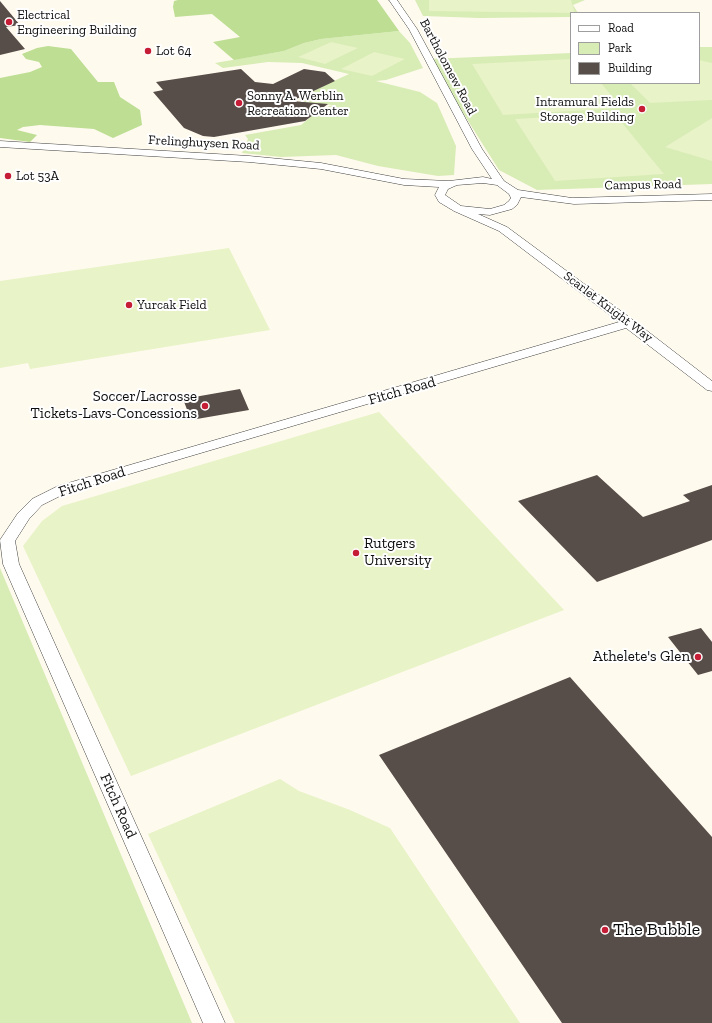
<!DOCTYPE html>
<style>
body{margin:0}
#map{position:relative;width:712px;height:1023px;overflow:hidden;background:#fffaee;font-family:"Zilla Slab",serif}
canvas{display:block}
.legend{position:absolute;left:570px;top:12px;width:130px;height:72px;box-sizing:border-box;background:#fff;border:1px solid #9e9e9e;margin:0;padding:5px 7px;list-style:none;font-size:12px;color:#0d0d0d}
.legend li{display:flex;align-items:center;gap:8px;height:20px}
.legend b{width:20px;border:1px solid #9e9e9e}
</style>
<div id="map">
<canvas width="712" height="1023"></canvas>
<ul class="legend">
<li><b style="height:5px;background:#fff"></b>Road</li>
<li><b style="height:11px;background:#d8ecb5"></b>Park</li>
<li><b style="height:11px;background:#574d49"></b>Building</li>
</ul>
</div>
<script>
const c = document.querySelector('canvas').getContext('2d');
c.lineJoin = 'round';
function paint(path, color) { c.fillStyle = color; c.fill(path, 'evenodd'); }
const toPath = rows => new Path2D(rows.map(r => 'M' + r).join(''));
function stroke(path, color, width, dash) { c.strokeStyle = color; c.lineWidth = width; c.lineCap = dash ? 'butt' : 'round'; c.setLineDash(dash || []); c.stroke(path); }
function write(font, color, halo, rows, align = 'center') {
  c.font = font + ' "Zilla Slab",serif'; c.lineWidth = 4; c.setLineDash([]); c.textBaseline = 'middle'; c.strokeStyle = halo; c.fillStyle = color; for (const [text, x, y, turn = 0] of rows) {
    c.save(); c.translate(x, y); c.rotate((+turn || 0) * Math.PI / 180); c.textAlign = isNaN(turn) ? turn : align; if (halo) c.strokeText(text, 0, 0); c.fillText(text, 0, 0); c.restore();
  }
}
paint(toPath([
 [415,0,585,0,573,5,578,13,571,13,571,17,479,18,423,16],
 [399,31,410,43,423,68,386,80,376,81,420,92,437,103,456,146,454,175,438,176,378,166,336,155,281,157,242,153,248,139,245,135,301,125,318,111,332,105,301,102,297,93,310,92,349,74,302,63,268,62,223,68,215,63,284,51,304,43,321,39],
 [699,47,712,47,712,184,537,190,499,170,429,59,571,53,571,83,699,83],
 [0,568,192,1023,0,1023]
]), '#d8ecb5');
paint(toPath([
 [178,0,377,0,399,31,321,39,304,43,284,51,234,60,213,42,240,37,212,14,175,17,173,7,174,1],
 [48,46,71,49,98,82,114,82,120,97,140,110,142,125,113,138,94,129,40,125,23,127,17,130,37,135,30,142,0,138,0,78,30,72,42,67,39,62,26,59,22,54,37,48]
]), '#bdde93');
paint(toPath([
 [429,0,571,0,575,13,429,11],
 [331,42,358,48,325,64,298,57],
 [374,52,405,59,372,76,341,69],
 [571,59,571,83,601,83,622,108,503,115,472,64],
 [699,60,712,63,712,100,650,103,630,83,699,83],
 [614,113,664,174,555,181,515,119],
 [712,118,712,161,665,147],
 [229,248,270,330,30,369,28,363,0,368,0,281],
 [379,412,564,610,131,776,23,546,42,521,62,506],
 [280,779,299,791,350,810,390,828,520,1023,235,1023,148,834]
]), '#e8f3c7');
paint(toPath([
 [0,1,20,25,6,27,25,49,0,55],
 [241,69,255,82,273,84,304,69,325,72,335,81,292,101,328,104,305,121,214,137,203,136,184,128,153,92,163,90,156,82],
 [240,389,249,410,191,420,183,399],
 [597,475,643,517,690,501,683,495,712,485,712,540,597,582,518,501],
 [701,628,712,642,712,671,698,675,668,637],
 [570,677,712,837,712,1023,562,1023,379,755]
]), '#574d49');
const minor = toPath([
 [389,0,397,0,417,29,482,149,504,181,518,190,572,198,712,194,712,200,574,204,521,197,517,205,512,209,490,215,478,214,507,227,633,320,712,381,712,391,707,390,626,328,68,492,42,505,29,519,15,541,19,564,225,1023,203,1023,3,564,0,540,18,513,32,499,58,486,619,322,499,231,454,211,439,202,435,195,439,187,404,185,321,169,249,162,0,147,0,141,249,156,321,163,404,179,449,181,483,177,492,179,472,149,409,29,389,0],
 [483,183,497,185,509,194,511,198,509,201,504,205,490,209,461,206,445,195,448,189,457,185,483,183]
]);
stroke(minor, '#404040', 1);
paint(minor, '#fff');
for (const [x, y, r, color] of [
 [9,22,4,"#c61d37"],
 [148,51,4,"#c61d37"],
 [239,103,4,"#c61d37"],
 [642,109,4,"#c61d37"],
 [8,176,4,"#c61d37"],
 [129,305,4,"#c61d37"],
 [205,406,4,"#c61d37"],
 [356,553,4,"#c61d37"],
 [698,657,4,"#c61d37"],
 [605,930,4,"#c61d37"]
]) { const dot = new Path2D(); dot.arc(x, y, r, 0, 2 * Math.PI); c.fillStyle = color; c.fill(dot); stroke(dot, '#fff', 1.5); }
write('13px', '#0d0d0d', '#fff', [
 ["Electrical",17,15],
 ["Engineering Building",17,30],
 ["Lot 64",156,51],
 ["Sonny A. Werblin",247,96],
 ["Recreation Center",247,111],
 ["Intramural Fields",634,102,"right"],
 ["Storage Building",634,117,"right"],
 ["Lot 53A",16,176],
 ["Yurcak Field",137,305]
], 'left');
write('13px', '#0d0d0d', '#fff', [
 ["Bartholomew Road",448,67,62],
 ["Frelinghuysen Road",204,143,3],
 ["Campus Road",643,185,-1],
 ["Scarlet Knight Way",608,307,37]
]);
write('15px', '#0d0d0d', '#fff', [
 ["Fitch Road",402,391,-16],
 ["Fitch Road",92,482,-18],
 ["Fitch Road",118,806,66]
]);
write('15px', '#0d0d0d', '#fff', [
 ["Soccer/Lacrosse",197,397],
 ["Tickets-Lavs-Concessions",197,414],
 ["Rutgers",364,544,"left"],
 ["University",364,561,"left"],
 ["Athelete's Glen",690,657]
], 'right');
write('18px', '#0d0d0d', '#fff', [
 ["The Bubble",613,930]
], 'left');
</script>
